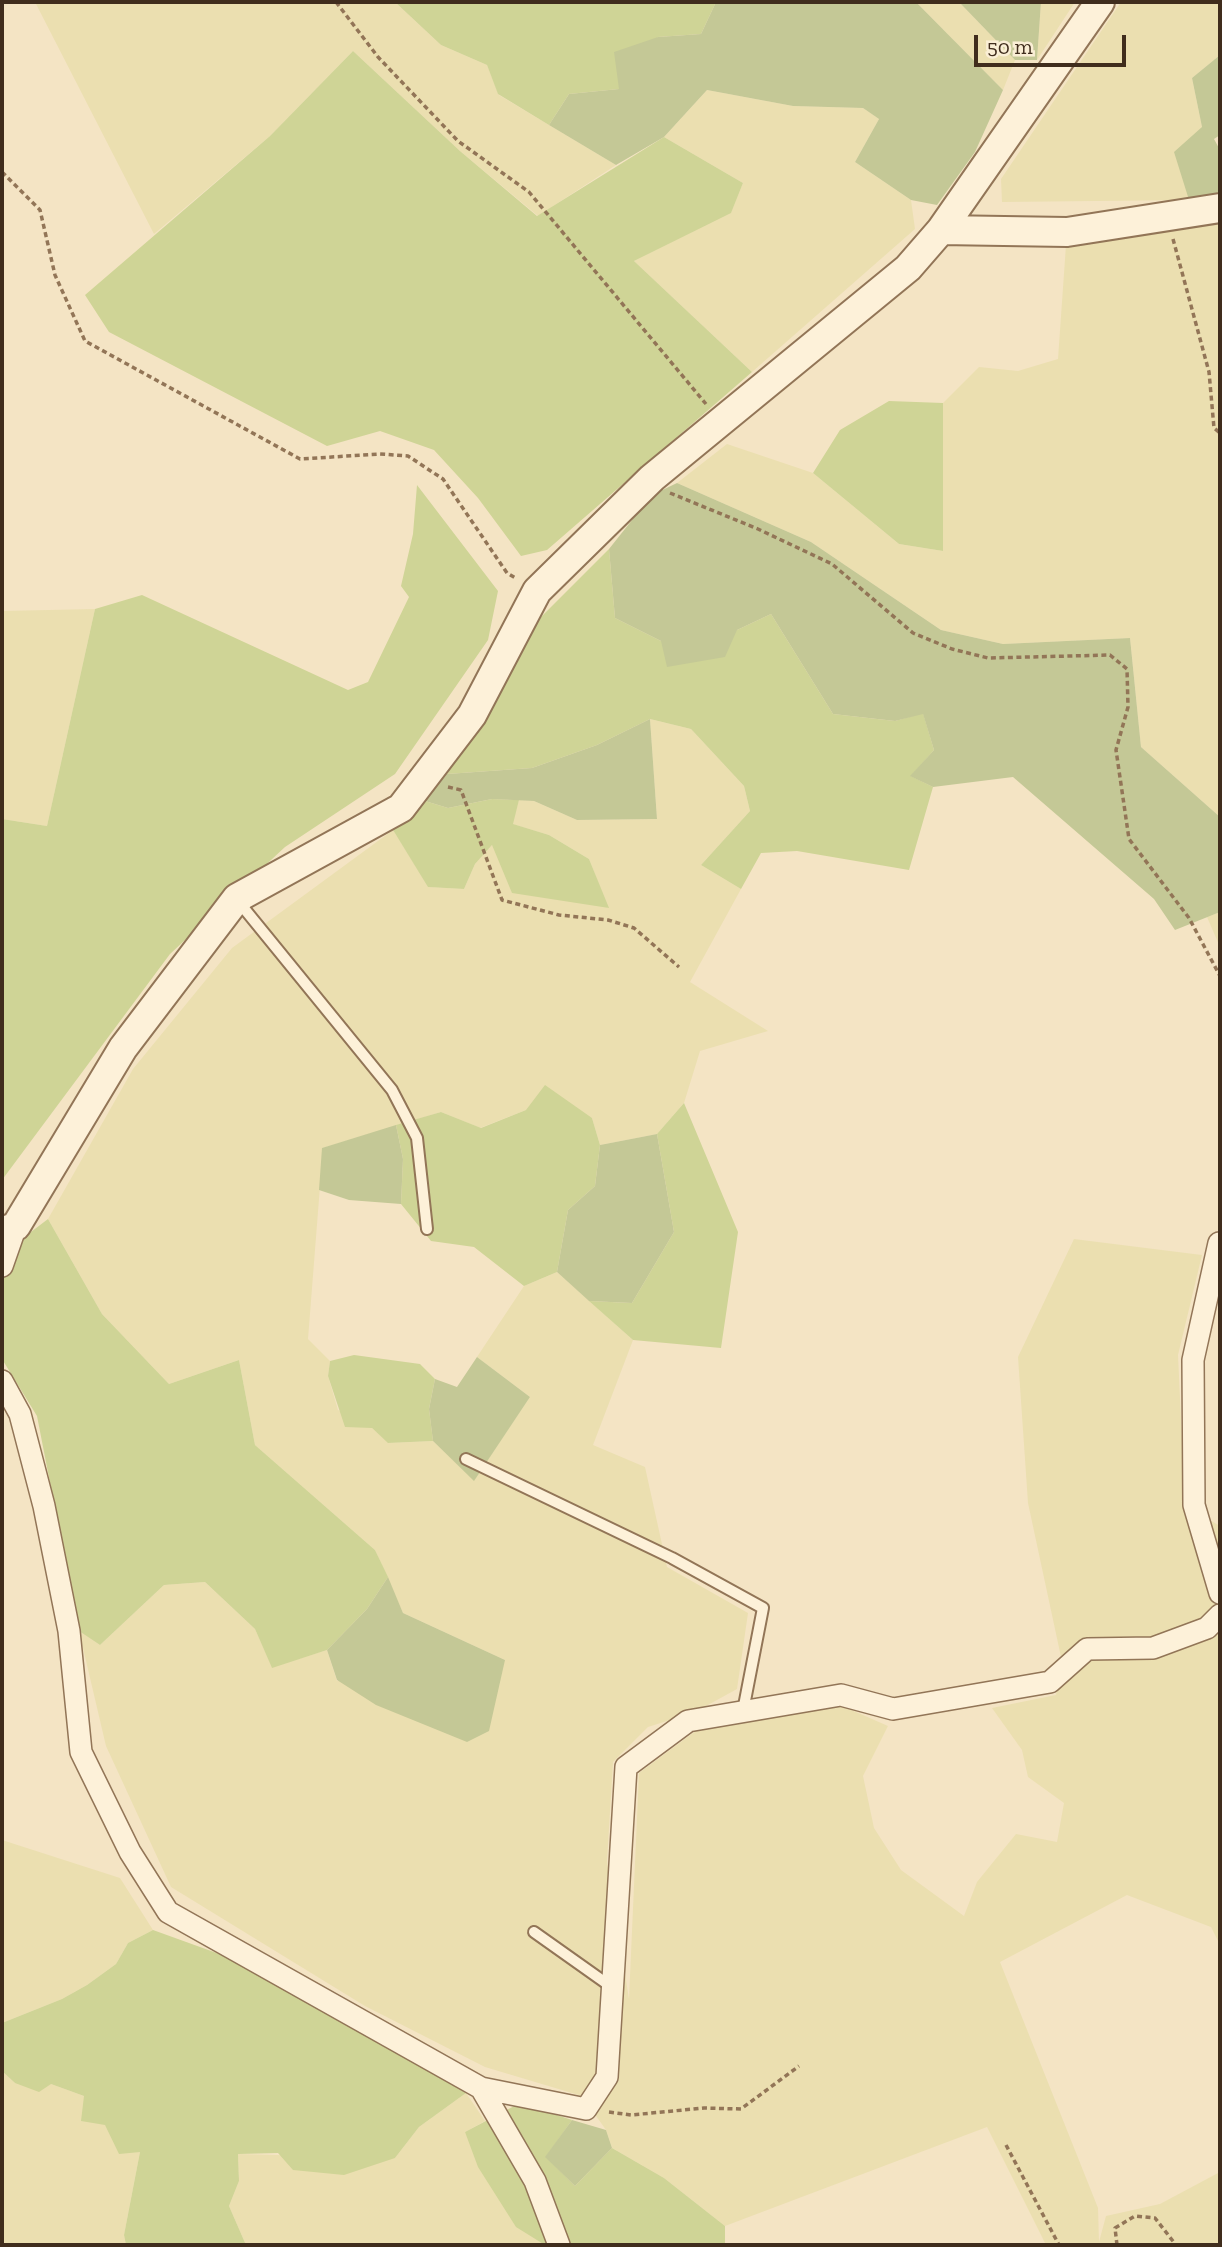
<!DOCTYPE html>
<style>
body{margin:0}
#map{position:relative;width:1222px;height:2247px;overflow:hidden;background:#f4e4c4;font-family:"Zilla Slab",serif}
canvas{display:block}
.frame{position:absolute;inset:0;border:4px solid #402d1d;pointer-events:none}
.scale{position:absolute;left:974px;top:35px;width:152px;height:32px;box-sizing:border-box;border:4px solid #402d1d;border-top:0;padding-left:9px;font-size:21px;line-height:24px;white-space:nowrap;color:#402d1d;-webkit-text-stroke:5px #faeed5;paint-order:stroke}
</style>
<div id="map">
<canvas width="1222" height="2247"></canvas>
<div class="frame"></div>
<div class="scale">50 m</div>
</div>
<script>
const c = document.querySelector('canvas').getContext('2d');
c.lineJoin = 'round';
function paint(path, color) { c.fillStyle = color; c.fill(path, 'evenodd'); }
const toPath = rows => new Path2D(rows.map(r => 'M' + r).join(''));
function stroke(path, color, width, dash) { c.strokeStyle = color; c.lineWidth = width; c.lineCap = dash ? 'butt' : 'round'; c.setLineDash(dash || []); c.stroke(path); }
paint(toPath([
 [35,2,395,2,441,45,487,65,499,95,616,165,538,216,460,151,353,51,270,136,154,234],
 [916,2,959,2,1015,60,1003,90],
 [1041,2,1075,2,1037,60],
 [1121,2,1220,2,1220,55,1192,78,1202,127,1189,200,1002,202,1001,179],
 [707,90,793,106,863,108,879,119,855,162,911,200,915,229,752,372,634,261,731,212,743,183,664,137],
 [1220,221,1220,817,1141,747,1130,638,1003,644,941,630,811,542,677,483,727,444,813,473,899,544,943,551,943,403,979,367,1018,371,1058,359,1066,245],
 [95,609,47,826,2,819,2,611],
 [650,719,691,729,744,786,750,811,701,865,741,889,690,982,768,1031,700,1051,684,1103,657,1134,600,1145,592,1118,526,1110,480,1128,441,1112,323,1148,308,1339,330,1361,328,1376,338,1410,372,1428,389,1443,433,1441,474,1480,530,1397,477,1357,524,1286,557,1272,633,1340,593,1445,645,1467,667,1567,748,1613,737,1689,695,1712,648,1727,613,1762,607,1861,629,1999,639,1773,697,1730,840,1705,888,1726,863,1776,874,1828,901,1870,964,1916,977,1882,1016,1834,1057,1842,1064,1803,1028,1777,1022,1750,992,1708,1056,1695,1061,1657,1028,1503,1018,1357,1074,1239,1202,1255,1178,1355,1185,1506,1220,1526,1220,1945,1211,1927,1127,1895,1000,1962,1098,2208,1099,2242,1106,2216,1160,2204,1220,2172,1220,2245,1046,2245,987,2127,725,2226,664,2178,612,2148,606,2130,582,2096,485,2067,365,2006,171,1887,106,1746,79,1631,100,1645,164,1585,205,1582,255,1629,272,1667,327,1650,337,1681,505,1660,403,1613,375,1550,255,1445,239,1360,169,1384,102,1314,48,1219,133,1069,232,948,393,830,429,887,464,889,475,864,492,845,608,908,589,859,549,835,512,824,519,800,534,801,577,820,657,819],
 [1220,912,1220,947,1207,917],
 [2,1840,120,1878,153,1930,128,1943,116,1964,87,1985,62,1999,2,2023],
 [2,2071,15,2083,51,2084,84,2096,105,2125,140,2152,124,2235,126,2245,2,2245],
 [466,2093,485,2121,465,2132,545,2245,246,2245,229,2206,239,2181,238,2154,395,2158,419,2127]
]), '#ebdfb0');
paint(toPath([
 [395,2,716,2,701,34,658,37,619,89,569,94,549,125,498,94,487,65,441,45],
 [353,51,460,151,537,216,664,137,743,183,731,213,634,261,752,372,547,550,521,556,478,498,434,450,380,431,327,446,109,332,85,295,270,136],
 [889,401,943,403,943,551,899,544,813,473,840,430],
 [417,485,498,591,488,640,395,774,285,847,170,954,2,1180,2,819,47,826,95,609,142,595,348,690,368,682,409,597,401,586,413,534],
 [609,549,615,618,661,641,737,630,771,614,833,714,895,721,923,713,934,750,911,776,933,787,909,870,797,851,761,853,741,889,701,865,750,811,744,786,691,729,650,719,597,745,532,768,447,774,517,662,537,621],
 [492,799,519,800,513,824,549,835,589,859,609,908,512,893,492,845,475,864,464,889,428,887,393,830,425,801,448,808],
 [545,1085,592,1118,600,1145,595,1186,568,1210,557,1272,524,1286,474,1247,431,1241,401,1204,403,1159,396,1125,441,1112,481,1128,526,1110],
 [684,1103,738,1232,721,1348,633,1340,589,1301,632,1303,674,1232,657,1134],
 [48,1219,102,1314,169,1384,239,1360,255,1445,375,1550,388,1577,367,1609,327,1650,272,1668,255,1629,205,1582,164,1585,100,1645,79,1631,37,1416,2,1359,2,1254],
 [354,1355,420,1364,435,1379,429,1409,433,1441,388,1443,372,1428,345,1427,328,1376,330,1361],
 [153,1930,236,1960,466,2093,419,2127,395,2158,344,2175,293,2170,278,2153,238,2154,239,2181,229,2206,246,2245,126,2245,124,2235,140,2152,119,2154,105,2125,81,2121,84,2096,51,2084,39,2092,15,2083,2,2071,2,2023,62,1999,87,1985,116,1964,128,1943],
 [520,2103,572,2120,546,2157,575,2186,612,2148,664,2178,725,2226,725,2245,545,2245,516,2227,478,2167,465,2132]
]), '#cfd496');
paint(toPath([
 [716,2,916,2,1003,90,975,152,937,205,911,200,855,162,879,119,863,108,793,106,707,90,664,137,616,165,549,125,569,94,619,89,614,52,658,37,701,34],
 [959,2,1041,2,1037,60,1015,60],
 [1220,55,1220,135,1214,139,1220,150,1220,192,1189,200,1174,152,1202,127,1192,78],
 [677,483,811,542,941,630,1003,644,1130,638,1141,747,1220,817,1220,912,1175,930,1154,899,1013,777,933,787,910,776,934,750,923,714,895,721,833,714,771,614,737,630,725,657,667,667,661,641,615,618,609,549,652,495],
 [650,719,657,819,577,820,534,801,492,799,448,808,425,801,447,774,532,768,597,745],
 [396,1125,403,1159,401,1204,349,1200,319,1190,322,1148],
 [657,1134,674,1232,632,1303,589,1301,557,1272,568,1210,595,1186,600,1145],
 [477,1357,530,1397,474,1481,433,1441,429,1409,435,1379,457,1387],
 [388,1577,403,1613,505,1660,489,1731,467,1742,376,1705,337,1680,327,1650,367,1609],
 [572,2120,606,2130,612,2148,575,2186,545,2157]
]), '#c4c896');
const service = toPath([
 [238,901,392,1090,417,1138,427,1229],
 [466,1459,672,1558,763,1608,743,1711],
 [534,1932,613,1988]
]);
const minor = toPath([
 [1219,1243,1193,1360,1194,1505,1220,1593],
 [2,1266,16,1226],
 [2,1381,20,1414,44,1506,69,1631,81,1752,130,1852,168,1912,481,2088],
 [559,2245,535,2181,481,2088,586,2109,607,2077,626,1767,688,1721,841,1695,893,1709,1050,1682,1087,1649,1153,1648,1207,1628,1220,1615]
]);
const tertiary = toPath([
 [941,230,1067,232,1220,208],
 [2,1232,16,1226,123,1048,237,898,401,808,472,715,537,591,652,478,908,268,941,230,1100,2]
]);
stroke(service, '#927557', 14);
stroke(minor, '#927557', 24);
stroke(tertiary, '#927557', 32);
stroke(toPath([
 [336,2,378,57,458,141,529,192,706,404],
 [2,172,40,210,55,275,85,341,300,459,380,454,408,456,443,479,507,573,517,579],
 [1173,239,1209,372,1214,428,1220,433],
 [670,493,758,529,832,564,913,633,952,649,988,658,1110,655,1127,669,1128,707,1116,750,1129,839,1189,918,1220,976],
 [448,787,461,790,502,900,559,915,608,920,634,928,679,967],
 [609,2112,631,2115,704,2108,741,2109,799,2066],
 [1006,2145,1059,2245],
 [1117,2245,1115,2228,1135,2216,1155,2218,1176,2245]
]), '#927557', 3.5, [5, 3.5]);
stroke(service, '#fdf1d9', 10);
stroke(minor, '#fdf1d9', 21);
stroke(tertiary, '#fdf1d9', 28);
</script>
